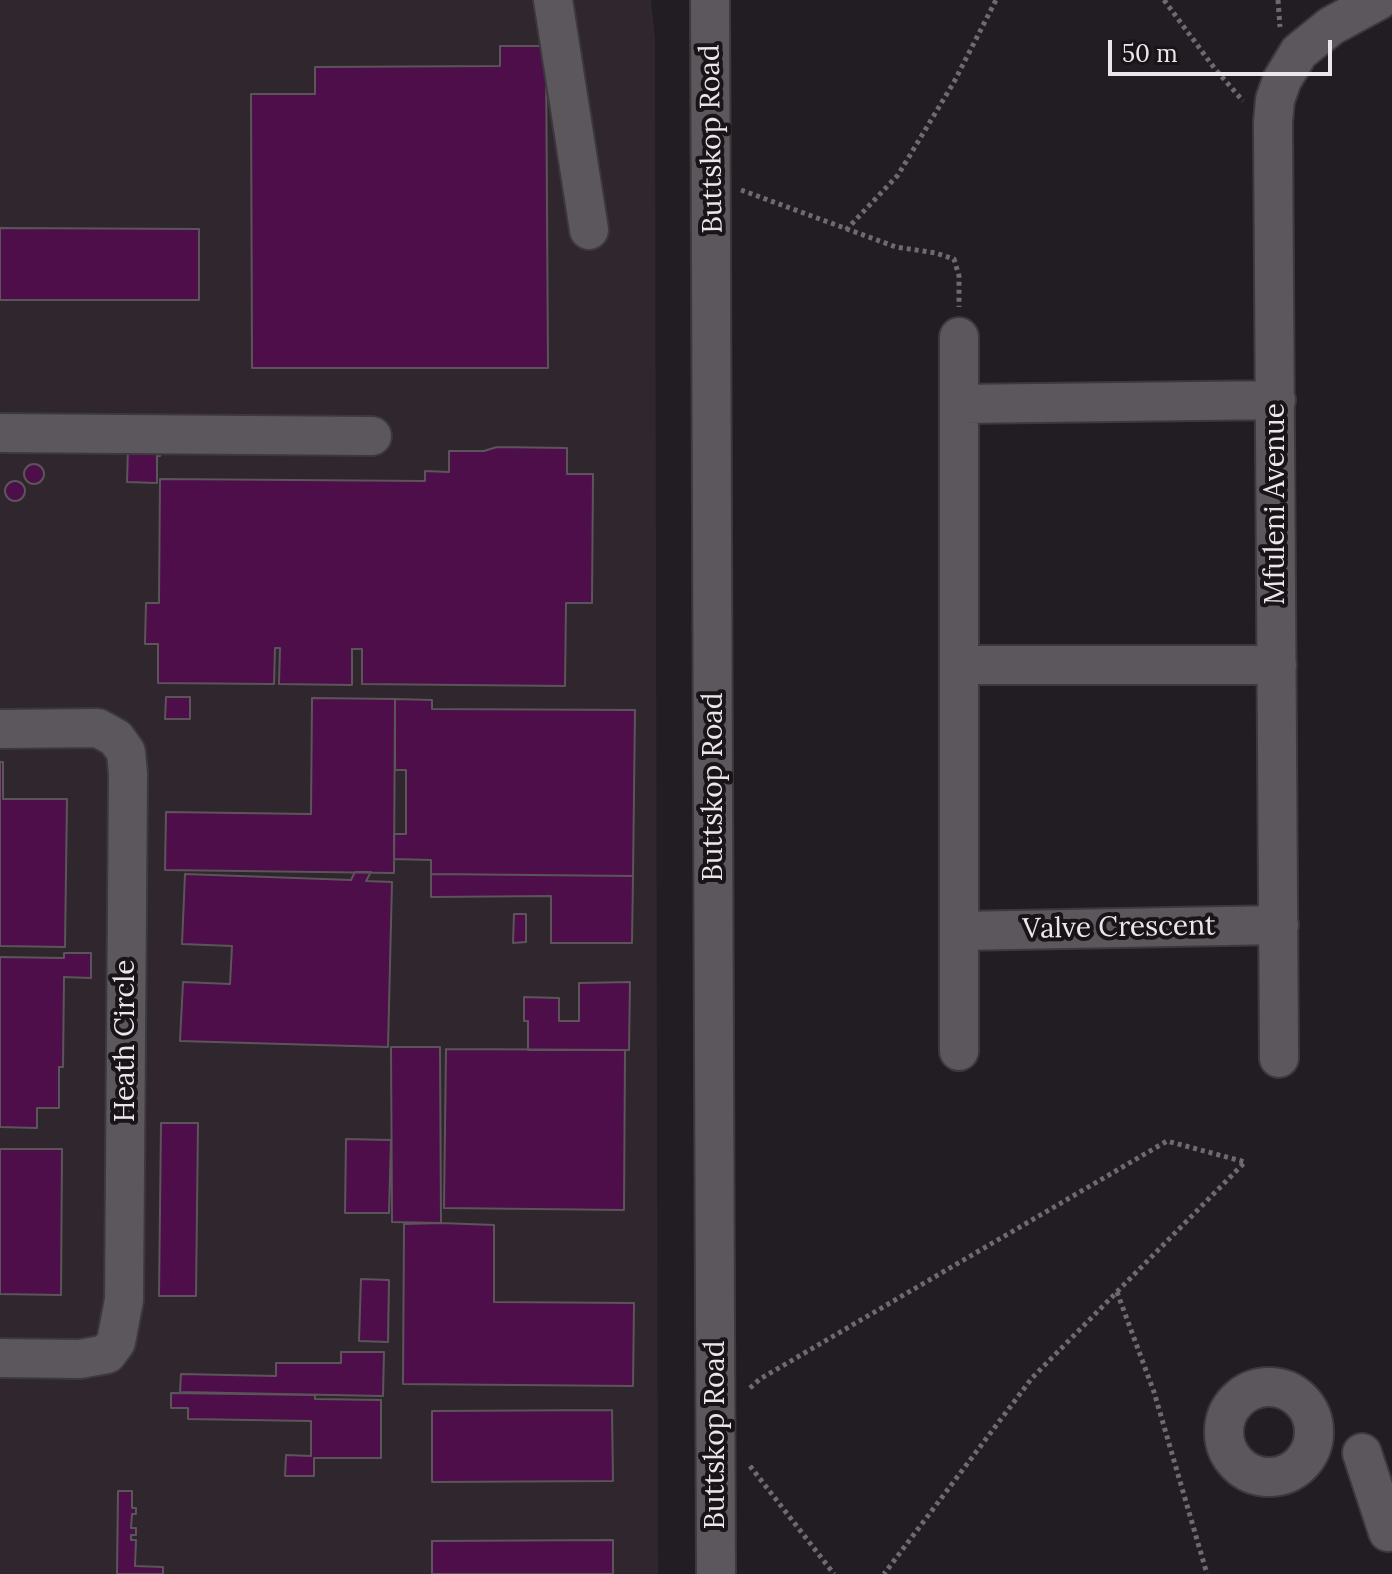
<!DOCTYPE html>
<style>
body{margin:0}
#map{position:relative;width:1392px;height:1574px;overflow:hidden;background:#221d22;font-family:Lora,serif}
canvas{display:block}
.scale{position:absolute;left:1108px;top:40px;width:224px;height:36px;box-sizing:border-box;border:4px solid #eae6e9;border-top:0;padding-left:10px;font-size:24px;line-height:28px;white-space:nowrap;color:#eae6e9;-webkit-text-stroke:6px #191418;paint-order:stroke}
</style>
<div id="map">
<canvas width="1392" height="1574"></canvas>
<div class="scale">50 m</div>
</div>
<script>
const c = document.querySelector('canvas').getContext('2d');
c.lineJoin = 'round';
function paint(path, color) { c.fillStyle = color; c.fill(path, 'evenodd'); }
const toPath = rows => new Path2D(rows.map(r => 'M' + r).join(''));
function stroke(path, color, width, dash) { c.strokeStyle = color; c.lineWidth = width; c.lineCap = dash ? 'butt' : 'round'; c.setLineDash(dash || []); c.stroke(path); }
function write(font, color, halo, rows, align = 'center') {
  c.font = font + ' Lora,serif'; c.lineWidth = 8; c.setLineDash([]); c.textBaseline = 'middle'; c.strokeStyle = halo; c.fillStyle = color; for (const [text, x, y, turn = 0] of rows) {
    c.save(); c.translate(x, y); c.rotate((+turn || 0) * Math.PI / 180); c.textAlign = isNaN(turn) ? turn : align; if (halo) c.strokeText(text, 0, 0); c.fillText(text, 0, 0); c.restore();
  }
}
paint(toPath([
 [0,0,651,0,655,38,658,1574,0,1574]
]), '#2f262e');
const building = toPath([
 [500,46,546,46,548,368,252,368,251,94,315,94,315,67,500,66,500,46],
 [0,228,199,229,199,300,0,300,0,228],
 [128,447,160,447,160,456,157,456,157,483,127,482,128,447],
 [497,447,567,448,567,474,593,474,592,603,566,603,565,686,362,684,362,649,352,649,352,685,279,684,280,648,275,648,274,684,158,683,158,644,145,644,146,603,159,603,160,479,425,481,425,471,449,472,449,451,484,451,497,447],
 '24 474a10 10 0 1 1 20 0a10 10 0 1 1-20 0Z',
 '5 491a10 10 0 1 1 20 0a10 10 0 1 1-20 0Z',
 [166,697,190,697,190,719,165,719,166,697],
 [312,698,395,699,394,873,165,870,166,812,311,814,312,698],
 [395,699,432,700,432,709,635,710,633,876,431,874,431,860,394,859,394,834,406,834,406,770,395,770,395,699],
 [0,762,3,762,3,799,67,799,65,947,0,946,0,762],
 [355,872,371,872,366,881,392,882,388,1047,180,1041,183,982,230,984,232,946,182,944,185,874,351,880,355,872],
 [431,874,633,876,632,943,551,943,551,896,431,897,431,874],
 [514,914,526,914,526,942,513,943,514,914],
 [64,953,91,953,91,978,64,977,63,1067,59,1067,59,1108,37,1108,37,1128,0,1127,0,957,64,958,64,953],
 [630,982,629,1050,528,1050,528,1021,524,1021,524,997,559,998,559,1021,579,1021,579,983,630,982],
 [391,1047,440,1047,441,1223,392,1222,391,1047],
 [446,1049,625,1050,624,1210,444,1208,446,1049],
 [161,1123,198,1123,196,1296,159,1296,161,1123],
 [346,1139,391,1140,389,1213,345,1213,346,1139],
 [0,1149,62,1149,61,1295,0,1294,0,1149],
 [441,1223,494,1225,494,1302,634,1303,633,1386,403,1384,404,1224,441,1223],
 [361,1279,389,1280,388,1342,359,1341,361,1279],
 [341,1352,384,1352,383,1396,180,1392,181,1374,276,1376,276,1363,341,1363,341,1352],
 [171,1393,315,1395,315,1399,381,1400,381,1458,314,1458,314,1476,285,1476,286,1455,311,1456,311,1421,188,1419,188,1408,171,1408,171,1393],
 [612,1410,613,1481,432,1482,432,1411,612,1410],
 [118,1491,132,1491,132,1508,136,1508,136,1514,132,1514,131,1528,136,1528,136,1535,131,1535,131,1540,136,1540,135,1566,163,1567,163,1574,117,1574,118,1491],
 [613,1540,613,1574,432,1574,432,1541,613,1540]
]);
paint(building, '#4d0e4a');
stroke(building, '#5b555a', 2);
const minor = toPath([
 [553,0,589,230],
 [710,0,716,1574],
 [959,404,1276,400],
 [0,433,372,436],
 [959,665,1277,665],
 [0,729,98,728,116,738,126,752,128,774,124,1300,116,1342,107,1354,80,1359,0,1358],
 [959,931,1279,925],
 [959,1051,959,337],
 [1279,1058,1273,122,1275,100,1282,80,1299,52,1331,26,1379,0],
 '1224 1432a45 45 0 1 1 90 0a45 45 0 1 1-90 0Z',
 [1362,1453,1388,1532]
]);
stroke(minor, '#3c393c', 42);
stroke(toPath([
 [1164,0,1215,69,1243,101],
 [1278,0,1280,27],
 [741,190,896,247,936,253,954,259,959,276,959,307],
 [846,230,898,175,954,82,996,0],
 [1117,1292,1154,1392,1207,1574],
 [750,1388,760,1379,1167,1141,1245,1162,1032,1378,884,1574],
 [750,1466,834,1574]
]), '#6e6a6e', 5, [4, 4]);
stroke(minor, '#5c575c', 38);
write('28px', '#eae6e9', '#191418', [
 ["Buttskop Road",712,139,-91],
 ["Mfuleni Avenue",1276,504,-90],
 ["Buttskop Road",714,787,-90],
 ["Valve Crescent",1119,928,-1],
 ["Heath Circle",126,1041,-90],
 ["Buttskop Road",716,1435,-90]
]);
</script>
